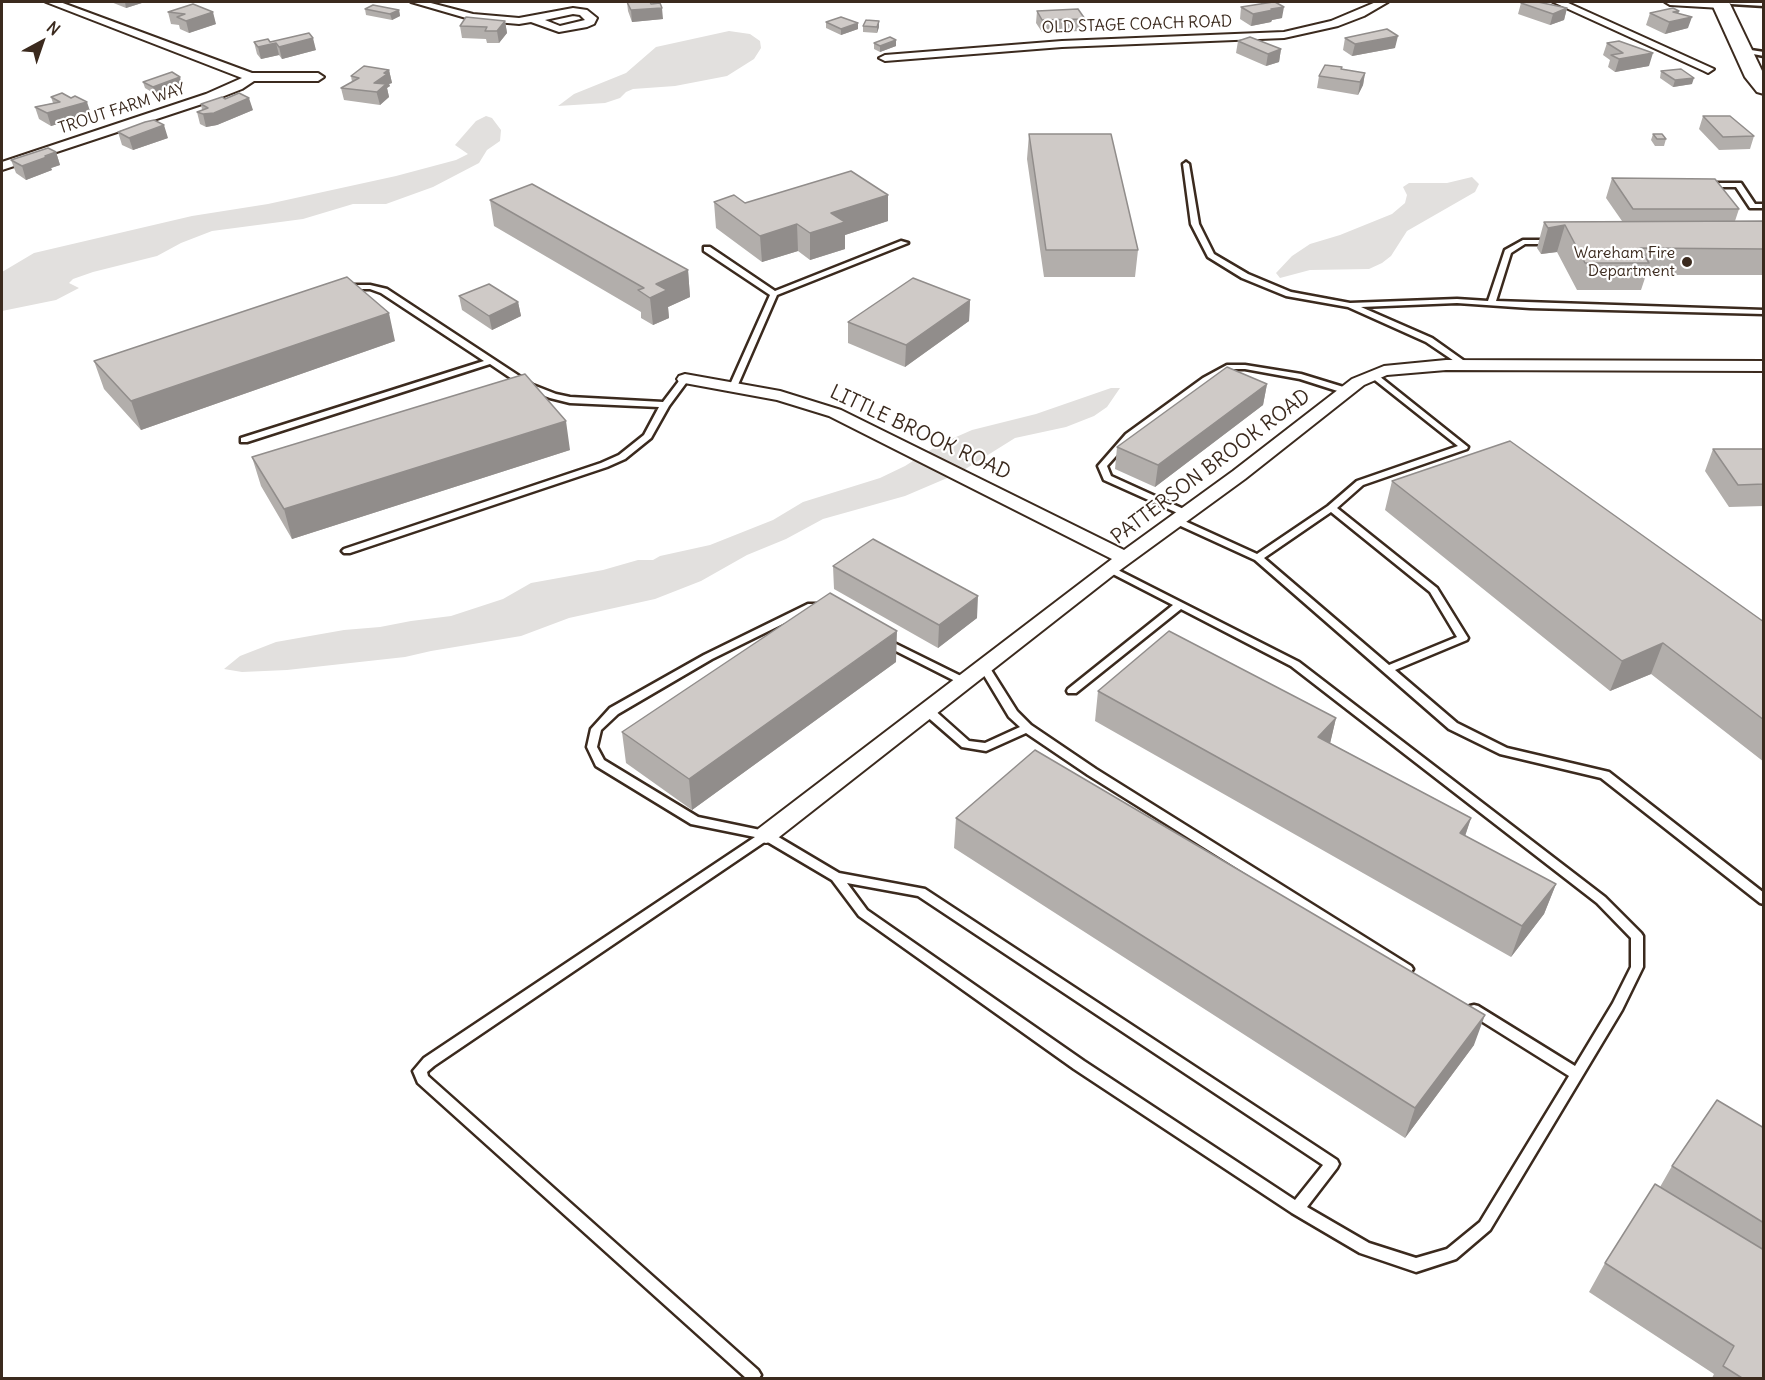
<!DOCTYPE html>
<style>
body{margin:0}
#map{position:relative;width:1765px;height:1380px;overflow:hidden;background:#fff;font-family:Delius,sans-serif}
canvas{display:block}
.frame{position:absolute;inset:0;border:3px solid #3b2a1e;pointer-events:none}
.north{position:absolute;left:12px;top:12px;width:60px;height:60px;-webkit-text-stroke:4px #fff;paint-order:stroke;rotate:40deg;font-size:16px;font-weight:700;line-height:24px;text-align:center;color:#3b2a1e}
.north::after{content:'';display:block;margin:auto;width:21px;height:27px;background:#3b2a1e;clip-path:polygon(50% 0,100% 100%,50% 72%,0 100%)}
</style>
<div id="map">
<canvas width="1765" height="1380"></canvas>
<div class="frame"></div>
<div class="north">N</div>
</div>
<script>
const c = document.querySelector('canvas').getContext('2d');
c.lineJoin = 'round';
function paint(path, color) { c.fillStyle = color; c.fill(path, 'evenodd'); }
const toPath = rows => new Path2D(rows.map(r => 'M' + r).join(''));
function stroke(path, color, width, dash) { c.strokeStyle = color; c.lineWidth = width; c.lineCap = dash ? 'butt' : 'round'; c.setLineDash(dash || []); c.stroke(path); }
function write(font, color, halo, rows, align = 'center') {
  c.font = font + ' Delius,sans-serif'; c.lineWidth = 4.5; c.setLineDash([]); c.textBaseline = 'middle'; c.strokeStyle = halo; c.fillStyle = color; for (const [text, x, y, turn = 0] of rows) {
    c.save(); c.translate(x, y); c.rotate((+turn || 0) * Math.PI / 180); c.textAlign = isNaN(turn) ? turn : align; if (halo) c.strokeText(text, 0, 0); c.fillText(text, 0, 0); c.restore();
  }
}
paint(toPath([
 [729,31,750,34,760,41,761,48,754,59,727,76,675,86,633,89,626,92,620,98,605,103,558,106,574,94,626,73,656,47],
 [486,116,492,118,501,130,500,141,487,150,479,163,433,187,386,204,353,204,303,219,212,231,181,243,157,256,93,272,73,279,69,283,79,288,56,300,2,311,2,272,34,253,192,216,268,204,396,176,456,160,468,154,455,145,476,121],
 [1472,177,1479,184,1475,192,1407,231,1391,256,1382,263,1369,269,1310,270,1280,278,1276,273,1292,256,1310,244,1340,235,1392,214,1405,203,1407,195,1403,187,1409,183,1447,183],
 [1111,388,1120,388,1107,407,1094,416,1066,427,1015,438,959,473,905,496,823,519,786,539,747,555,701,581,655,599,569,618,521,636,431,651,405,657,287,670,242,672,224,669,240,656,276,642,344,630,380,627,411,621,451,616,503,599,531,583,603,570,638,560,653,560,660,556,710,545,773,520,803,502,880,478,905,466,940,444,972,430,1036,414]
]), '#e2e0de');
const service = toPath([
 [1728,2,1764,2,1764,6,1731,4,1728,2],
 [1744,49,1764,52,1764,56,1742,52,1741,51,1744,49],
 [1186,162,1189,164,1199,224,1214,254,1248,274,1291,292,1350,303,1457,299,1488,301,1505,250,1523,240,1553,240,1553,244,1525,244,1511,253,1496,301,1764,310,1764,314,1530,308,1457,303,1361,307,1432,338,1470,365,1466,367,1463,367,1426,342,1348,307,1286,296,1242,278,1208,257,1191,224,1183,164,1186,162],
 [1702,183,1741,183,1755,204,1764,204,1764,208,1750,208,1736,187,1702,187,1702,183],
 [901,241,908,243,777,295,737,387,736,389,730,389,729,387,770,295,704,251,704,247,710,247,775,291,901,241],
 [343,285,370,285,387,289,533,385,556,394,570,397,663,402,682,377,688,377,689,379,669,406,651,438,625,459,607,467,350,553,344,553,342,551,344,549,601,463,619,455,644,435,659,407,570,403,550,398,527,389,490,364,247,442,241,442,241,438,484,361,381,293,370,289,343,289,343,285],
 [1227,365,1245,365,1301,374,1350,389,1351,391,1347,394,1300,379,1245,369,1232,369,1209,382,1132,438,1107,466,1111,476,1188,511,1190,513,1188,515,1182,515,1104,480,1098,466,1126,434,1203,378,1227,365],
 [1374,372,1468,447,1467,449,1363,485,1337,508,1437,588,1468,638,1467,640,1395,670,1457,723,1507,748,1609,772,1764,893,1764,904,1760,903,1601,778,1500,754,1449,729,1255,560,1172,522,1170,520,1172,518,1178,518,1257,554,1328,506,1357,481,1458,446,1371,377,1370,375,1374,372],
 [1331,512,1430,592,1457,637,1389,665,1264,558,1331,512],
 [1110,566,1299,662,1605,897,1641,933,1643,936,1643,967,1622,1010,1490,1230,1456,1259,1416,1272,1360,1253,1292,1213,1074,1069,859,916,832,880,766,841,434,1066,427,1072,428,1076,758,1370,761,1375,759,1378,746,1378,418,1083,413,1071,424,1058,755,837,691,824,596,766,587,747,591,729,610,708,704,655,808,604,817,604,822,607,821,609,813,609,712,659,618,714,601,730,597,747,604,760,698,817,770,832,839,873,925,889,1337,1160,1339,1164,1337,1168,1307,1207,1369,1243,1416,1258,1447,1249,1480,1222,1569,1076,1470,1014,1468,1010,1470,1006,1474,1005,1478,1006,1575,1066,1613,1003,1631,967,1631,938,1597,903,1291,666,1181,609,1076,693,1068,693,1067,691,1068,689,1173,605,1107,571,1105,569,1107,567,1110,566],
 [847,883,918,896,1323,1165,1295,1200,1084,1061,867,910,847,883],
 [886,639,969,680,970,682,969,684,961,684,882,644,881,642,882,640,886,639],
 [984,664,988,665,1017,711,1031,725,1096,769,1411,966,1413,969,1411,972,1407,974,1403,972,1088,775,1026,733,986,751,962,747,924,714,923,711,924,708,932,708,969,741,985,743,1020,727,1009,717,979,667,984,664]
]);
const minor = toPath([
 [46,2,60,2,252,73,318,73,324,77,318,81,254,81,242,89,214,100,2,170,2,162,206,94,242,78,46,2],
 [411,2,427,2,473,14,519,18,573,8,587,10,597,18,594,24,587,27,559,32,531,22,519,24,473,20,411,2],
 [573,14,580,15,585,20,560,26,545,20,573,14],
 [1376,2,1388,2,1364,16,1338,26,1284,38,1062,47,885,61,879,58,885,55,1062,41,1284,32,1331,21,1376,2],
 [1553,2,1566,2,1714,69,1708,73,1704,71,1553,2],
 [1665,2,1717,2,1726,5,1721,8,1670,5,1665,2],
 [1446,360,1764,361,1764,371,1446,370,1387,375,1364,385,1245,479,1116,573,774,841,766,843,758,841,755,835,758,829,1112,559,829,416,777,400,679,382,677,379,679,376,685,374,780,391,841,410,1124,550,1233,471,1352,379,1384,366,1446,360]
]);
const primary = toPath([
 [1711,2,1729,2,1764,75,1764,94,1757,92,1745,77,1711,2]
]);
stroke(service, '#3b2a1e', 5);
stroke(minor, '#3b2a1e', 4);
stroke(primary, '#3b2a1e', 4);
paint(service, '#fff');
paint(minor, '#fff');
paint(primary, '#fff');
paint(toPath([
 [111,2,145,2,126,8],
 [627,2,650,2,663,19,632,22,628,11],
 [1521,3,1567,8,1564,20,1550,25,1518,14],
 [193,4,216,24,189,33,180,29,179,25,171,24,168,12],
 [1241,7,1282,18,1272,20,1271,22,1251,26,1240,19],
 [365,9,399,10,400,16,392,20,366,15],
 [1037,11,1085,19,1084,31,1042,32,1036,23],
 [1650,13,1679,14,1688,28,1665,34,1646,25],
 [505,21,507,33,499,43,487,43,486,39,462,38,460,26],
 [826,22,858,29,841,35,826,28],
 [863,26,879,27,877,33,863,32],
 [1345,38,1395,48,1352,56,1343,50],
 [1238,41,1281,49,1279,62,1266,66,1236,53],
 [254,42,270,42,316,50,282,59,279,55,261,59,257,54],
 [874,43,896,46,880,52,874,49],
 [1607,43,1649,66,1615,72,1608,67,1610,60,1603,55],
 [1342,67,1342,69,1365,73,1363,85,1358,95,1317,88,1319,76],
 [389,70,392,83,389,84,390,86,387,88,389,97,380,105,344,100,341,88,352,82,351,76],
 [1661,71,1692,84,1673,87,1660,78],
 [180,77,181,83,155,94,145,88,143,82],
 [51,97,91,114,51,126,39,119,35,107,53,103],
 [201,104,253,110,217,125,206,127,200,124,197,112,202,110],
 [1703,116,1754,136,1750,149,1719,150,1699,129],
 [118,132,168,138,133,150,122,145],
 [1029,134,1138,250,1135,277,1044,277,1027,159],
 [1653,134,1666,139,1664,146,1655,146,1651,140],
 [56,152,60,165,51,168,52,170,26,180,16,173,11,160],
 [1612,178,1739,209,1735,221,1764,221,1764,275,1646,275,1641,290,1577,290,1557,252,1541,254,1537,248,1544,222,1622,221,1606,198],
 [490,200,688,270,690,297,668,307,669,318,653,325,641,318,641,312,494,226],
 [714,202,745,203,888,221,845,235,845,249,810,260,798,251,762,262,716,228],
 [459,296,518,302,521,316,492,330,462,310],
 [970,300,969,321,905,367,848,343,848,322],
 [395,341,141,430,104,389,94,361],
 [1267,384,1263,405,1155,487,1115,469,1117,447],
 [1713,449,1764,449,1764,506,1729,507,1705,471],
 [570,450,292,539,261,486,252,457],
 [1392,481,1764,622,1764,762,1651,674,1610,691,1385,510],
 [833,566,977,618,938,648,834,589],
 [896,662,692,810,626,763,622,732],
 [1098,691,1336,718,1330,743,1471,818,1465,836,1556,884,1544,914,1511,957,1095,721],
 [956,818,1474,1045,1405,1138,954,848],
 [1764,1128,1764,1378,1712,1378,1714,1374,1589,1292,1605,1263,1660,1187,1672,1166]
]), '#b2aeab');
paint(toPath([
 [125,2,145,2,126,8],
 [1284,7,1282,18,1272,20,1271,22,1251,26,1253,14,1271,9],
 [662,8,663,19,632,22,631,10],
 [1567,8,1564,20,1550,25,1553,14],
 [399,10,400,16,392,20,390,14],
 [1679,11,1677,20,1692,17,1688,28,1665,34,1673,12],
 [213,12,216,24,189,33,186,21],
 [505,21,507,33,499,43,497,31],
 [879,21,879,27,877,33,877,27],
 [858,23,858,29,841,35,841,29],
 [1398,36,1395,48,1352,56,1355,44],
 [313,38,316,50,282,59,279,47],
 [896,40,896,46,880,52,880,46],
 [276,43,279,55,261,59,258,47],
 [1281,49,1279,62,1266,66,1268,54],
 [1653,53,1649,66,1615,72,1619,59],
 [389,70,392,83,389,84,390,86,387,88,389,97,380,105,374,83],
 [1365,73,1363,85,1358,95,1360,82],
 [180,77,181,83,155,94,153,87],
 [1694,78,1692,84,1673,87,1675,80],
 [249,98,253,110,217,125,206,127,203,114],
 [87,102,91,114,51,126,47,113],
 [164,125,168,138,133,150,129,138],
 [56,152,60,165,51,168,52,170,26,180,22,166],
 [888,195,888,221,845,235,845,249,810,260,810,233,831,213],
 [797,224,798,251,762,262,760,236],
 [1565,225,1557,252,1541,254,1548,228],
 [688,270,690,297,668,307,669,318,653,325,650,298,656,284],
 [970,300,969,321,905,367,906,345],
 [518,302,521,316,492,330,489,316],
 [389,313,395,341,141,430,131,401],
 [1267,384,1263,405,1155,487,1158,465],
 [566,421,570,450,292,539,284,509],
 [978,596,977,618,938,648,939,625],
 [897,631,896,662,692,810,689,779],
 [1663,643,1651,674,1610,691,1622,661],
 [1336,718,1329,748,1318,737],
 [1471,818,1461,848,1460,833],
 [1556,884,1544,914,1511,957,1522,926],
 [1485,1015,1474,1045,1405,1138,1415,1108]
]), '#918d8b');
const building = toPath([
 [627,2,650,2,651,4,660,3,662,8,631,10,627,2],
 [1273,2,1275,2,1284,7,1271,9,1273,10,1253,14,1241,7,1273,2],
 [1523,2,1538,2,1567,8,1553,14,1521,3,1523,2],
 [193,4,213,12,186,21,177,17,185,14,168,12,193,4],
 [373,5,399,10,390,14,365,9,373,5],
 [1673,8,1679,11,1673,12,1692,17,1669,22,1650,13,1673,8],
 [1078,9,1085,19,1042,20,1037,11,1078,9],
 [466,17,505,21,497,31,485,31,487,27,460,26,466,17],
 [841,17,858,23,841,29,826,22,841,17],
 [866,20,879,21,877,27,863,26,866,20],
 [1387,29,1398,36,1355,44,1345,38,1387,29],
 [309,33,313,38,279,47,276,43,258,47,254,42,268,39,270,42,309,33],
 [890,37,896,40,880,46,874,43,890,37],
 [1250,37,1281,49,1268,54,1238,41,1250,37],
 [1619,41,1653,53,1619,59,1611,55,1623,53,1607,43,1619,41],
 [1325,65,1342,67,1341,69,1365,73,1360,82,1319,76,1325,65],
 [364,66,389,70,384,73,387,74,374,83,386,84,377,92,341,88,359,78,351,76,364,66],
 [1681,69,1694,78,1675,80,1661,71,1681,69],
 [172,72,180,77,153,87,143,82,172,72],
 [62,93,71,98,75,96,87,102,47,113,35,107,60,102,51,97,62,93],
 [239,93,249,98,214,113,203,114,197,112,208,108,201,104,222,97,225,99,239,93],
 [1703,116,1730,116,1754,136,1723,137,1703,116],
 [154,120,164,125,129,138,118,132,145,122,154,120],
 [1029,134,1111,134,1138,250,1046,250,1029,134],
 [1653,134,1662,134,1666,139,1657,139,1653,134],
 [48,148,56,152,45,156,47,157,22,166,11,160,48,148],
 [851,171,888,195,831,213,845,222,810,233,797,224,760,236,714,202,734,195,745,203,851,171],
 [1612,178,1715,179,1739,209,1633,209,1612,178],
 [532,184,688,270,656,284,667,290,650,298,638,290,644,288,490,200,532,184],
 [1764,221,1764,249,1640,248,1649,263,1585,263,1565,225,1548,228,1544,222,1764,221],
 [347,277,389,313,131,401,94,361,347,277],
 [913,278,970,300,906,345,848,322,913,278],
 [489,284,518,302,489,316,459,296,489,284],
 [1227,367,1267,384,1158,465,1117,447,1227,367],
 [525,374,566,421,284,509,252,457,525,374],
 [1510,441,1764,622,1764,720,1663,643,1622,661,1392,481,1510,441],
 [1713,449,1764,449,1764,484,1738,485,1713,449],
 [873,539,978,596,939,625,833,566,873,539],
 [830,593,897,631,689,779,622,732,830,593],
 [1169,631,1336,718,1318,737,1471,818,1460,833,1556,884,1522,926,1098,691,1169,631],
 [1035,750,1485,1015,1415,1108,956,818,1035,750],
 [1717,1100,1764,1128,1764,1223,1672,1166,1717,1100],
 [1655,1184,1764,1250,1764,1378,1742,1378,1723,1366,1734,1346,1605,1263,1655,1184]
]);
paint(building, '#cfcac7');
stroke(building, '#918d8b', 1.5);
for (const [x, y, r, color] of [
 [1687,262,6,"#3b2a1e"]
]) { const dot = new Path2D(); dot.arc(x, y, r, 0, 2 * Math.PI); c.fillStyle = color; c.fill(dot); stroke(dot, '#fff', 2); }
write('16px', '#3b2a1e', '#fff', [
 ["OLD STAGE COACH ROAD",1137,25,-2],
 ["TROUT FARM WAY",122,109,-18]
]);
write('16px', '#3b2a1e', '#fff', [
 ["Wareham Fire",1675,253],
 ["Department",1675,271]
], 'right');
write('20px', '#3b2a1e', '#fff', [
 ["LITTLE BROOK ROAD",920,433,25],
 ["PATTERSON BROOK ROAD",1211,467,-37]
]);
</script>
